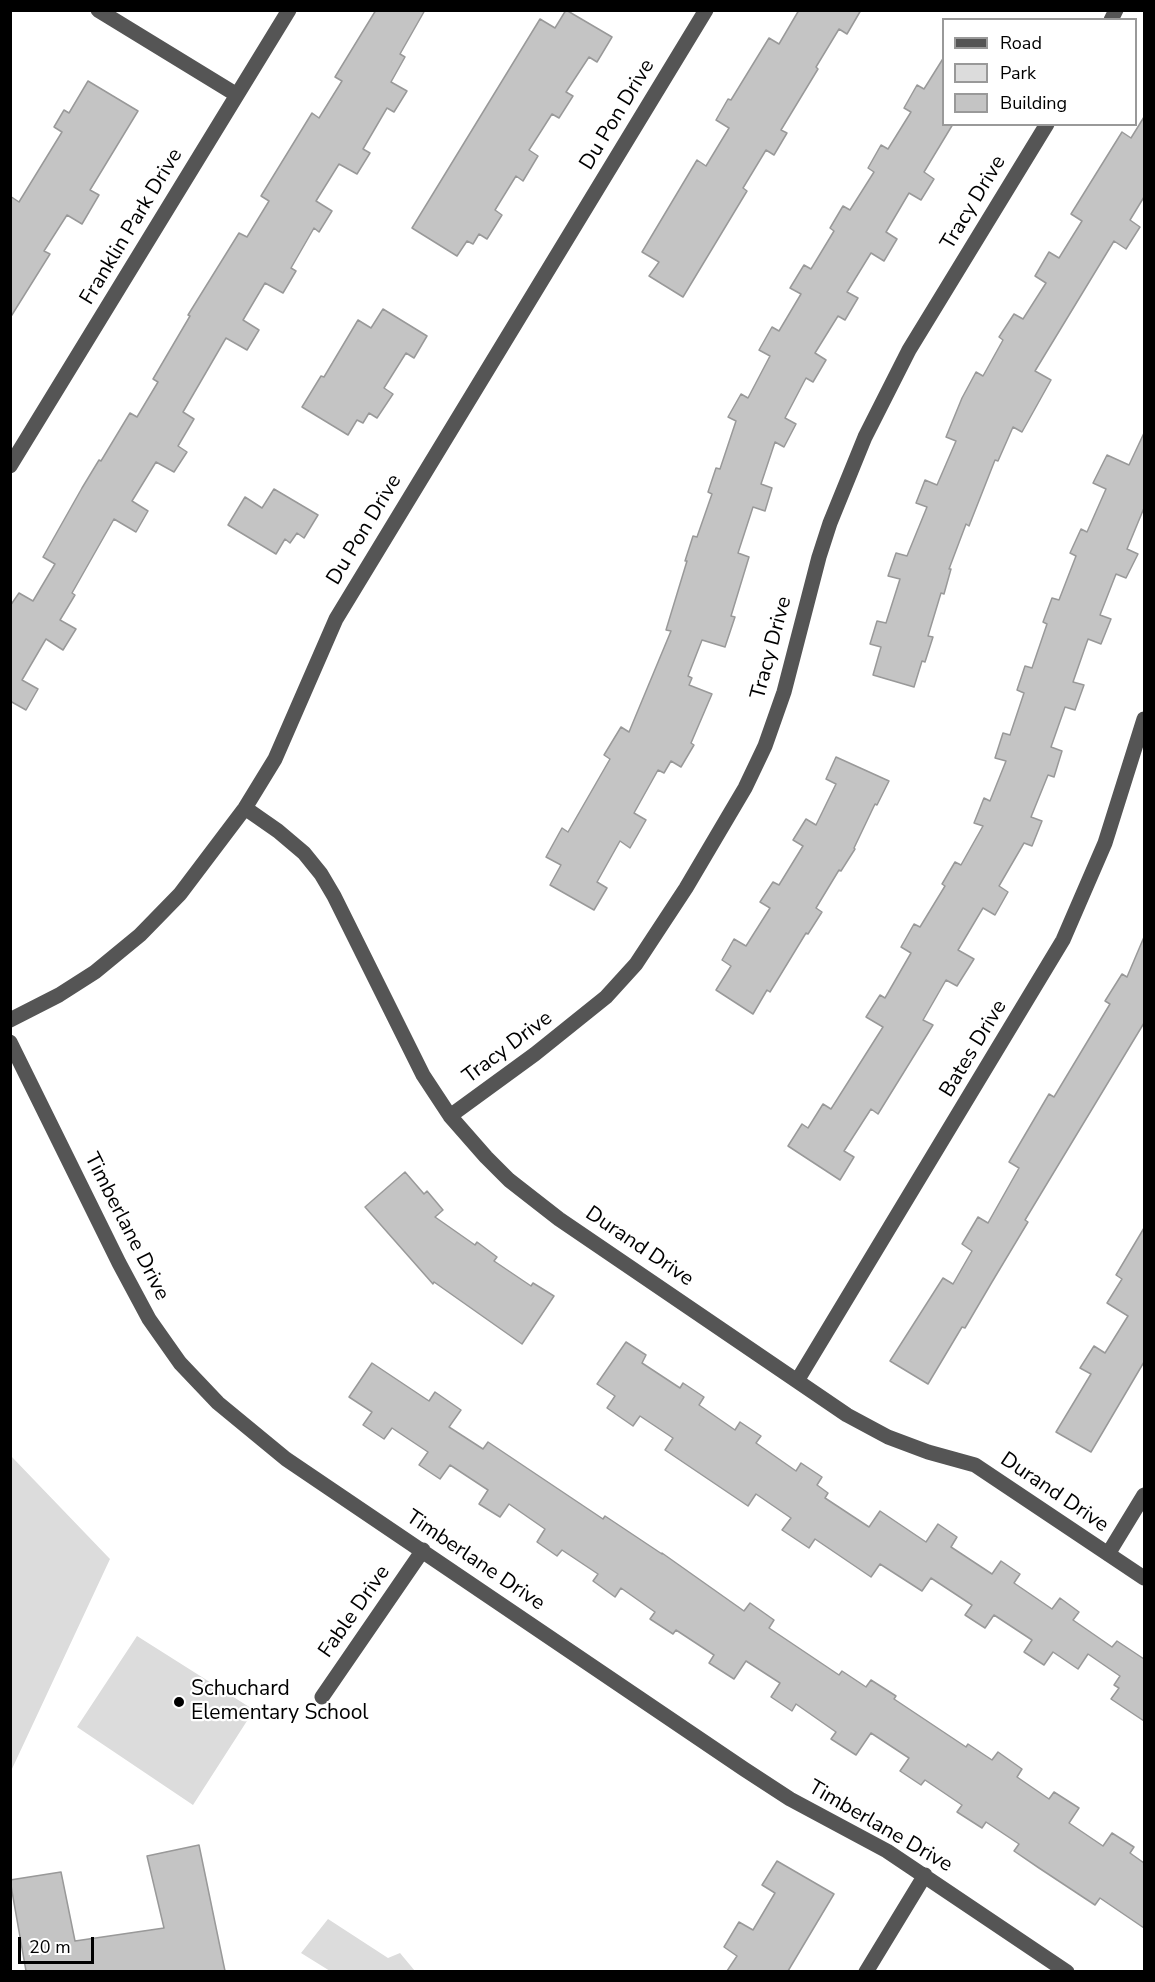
<!DOCTYPE html>
<style>
body{margin:0}
#map{position:relative;width:1155px;height:1982px;overflow:hidden;background:#fff;font-family:"Nunito Sans",sans-serif}
canvas{display:block}
.frame{position:absolute;inset:0;border:12px solid #000;pointer-events:none}
.legend{position:absolute;left:942px;top:18px;width:195px;height:108px;box-sizing:border-box;background:#fff;border:2px solid #999;margin:0;padding:8px 10px;list-style:none;font-size:18px;color:#000}
.legend li{display:flex;align-items:center;gap:12px;height:30px}
.legend b{width:30px;border:2px solid #999}
.scale{position:absolute;left:18px;top:1937px;width:76px;height:27px;box-sizing:border-box;border:3px solid #000;border-top:0;padding-left:8px;font-size:18px;line-height:21px;white-space:nowrap;color:#000;-webkit-text-stroke:4px #fff;paint-order:stroke}
</style>
<div id="map">
<canvas width="1155" height="1982"></canvas>
<div class="frame"></div>
<ul class="legend">
<li><b style="height:8px;background:#555"></b>Road</li>
<li><b style="height:16px;background:#dcdcdc"></b>Park</li>
<li><b style="height:16px;background:#c4c4c4"></b>Building</li>
</ul>
<div class="scale">20 m</div>
</div>
<script>
const c = document.querySelector('canvas').getContext('2d');
c.lineJoin = 'round';
function paint(path, color) { c.fillStyle = color; c.fill(path, 'evenodd'); }
const toPath = rows => new Path2D(rows.map(r => 'M' + r).join(''));
function stroke(path, color, width, dash) { c.strokeStyle = color; c.lineWidth = width; c.lineCap = dash ? 'butt' : 'round'; c.setLineDash(dash || []); c.stroke(path); }
function write(font, color, halo, rows, align = 'center') {
  c.font = font + ' "Nunito Sans",sans-serif'; c.lineWidth = 4.5; c.setLineDash([]); c.textBaseline = 'middle'; c.strokeStyle = halo; c.fillStyle = color; for (const [text, x, y, turn = 0] of rows) {
    c.save(); c.translate(x, y); c.rotate((+turn || 0) * Math.PI / 180); c.textAlign = isNaN(turn) ? turn : align; if (halo) c.strokeText(text, 0, 0); c.fillText(text, 0, 0); c.restore();
  }
}
paint(toPath([
 [11,1456,110,1559,11,1771],
 [137,1636,254,1710,193,1805,77,1727],
 [328,1919,388,1958,400,1953,415,1971,330,1971,301,1953]
]), '#dcdcdc');
const building = toPath([
 [376,10,425,10,400,54,405,57,391,82,407,91,394,112,387,108,363,149,370,153,357,174,339,164,316,201,332,211,319,232,314,228,291,268,296,271,283,293,265,283,243,320,259,330,247,350,226,338,183,412,194,419,178,446,187,452,174,472,156,462,132,501,148,511,136,532,114,519,72,593,75,595,60,620,76,629,63,650,46,639,22,680,38,689,26,710,10,701,10,606,19,593,33,601,55,564,43,557,82,488,99,460,101,461,130,413,137,417,158,382,153,379,190,316,188,315,239,233,247,237,269,201,261,196,312,113,319,118,342,81,335,77,376,10],
 [566,10,612,37,597,62,589,57,566,92,573,96,559,118,552,114,529,150,538,156,523,181,516,176,495,210,502,215,487,239,479,234,473,244,467,241,457,256,412,228,540,19,555,28,566,10],
 [799,10,861,10,847,34,839,29,816,67,818,69,781,130,787,133,774,155,766,150,743,188,747,191,683,297,649,276,659,262,642,252,697,160,706,166,729,128,716,120,728,99,731,100,769,38,779,44,799,10],
 [944,57,944,124,953,124,924,172,934,179,921,200,909,193,886,232,897,239,884,261,871,253,847,292,858,298,845,320,838,316,815,353,826,360,813,382,806,378,785,418,796,424,784,447,775,442,761,484,772,488,765,511,753,507,738,553,749,557,731,616,735,617,725,647,702,640,688,676,692,678,689,685,712,694,691,743,694,745,681,767,671,761,664,773,658,770,634,813,646,820,630,848,620,841,597,882,607,888,594,910,550,885,561,865,546,857,562,828,568,832,610,759,604,755,621,727,629,732,671,631,666,630,687,561,685,561,693,536,697,537,712,494,708,492,716,468,720,469,736,421,728,417,741,394,748,398,770,356,759,350,772,327,779,331,801,294,790,288,804,265,811,269,834,231,830,228,843,206,850,210,874,172,868,168,881,145,888,149,911,112,904,108,917,85,924,89,944,57],
 [88,81,138,111,90,190,99,195,82,224,67,215,44,251,50,254,10,318,10,196,19,202,62,132,54,127,64,110,69,113,88,81],
 [1144,117,1144,197,1130,220,1140,227,1126,249,1114,241,1035,371,1051,380,1022,432,1013,427,998,461,995,460,969,526,966,524,949,569,951,569,944,594,941,593,928,636,933,637,925,662,922,661,914,687,873,675,881,647,870,644,877,621,886,623,900,579,888,576,896,553,907,556,927,507,916,503,925,480,937,485,956,441,946,437,962,398,976,372,983,376,1003,340,999,337,1014,314,1023,319,1046,283,1035,276,1049,252,1059,258,1082,221,1071,214,1122,132,1131,138,1144,117],
 [383,309,427,336,414,358,406,353,384,388,393,394,377,418,369,413,363,423,357,420,348,435,302,407,321,376,324,377,358,320,371,328,383,309],
 [1144,433,1144,508,1127,549,1138,554,1126,578,1116,574,1100,615,1111,619,1101,644,1088,639,1073,682,1084,685,1075,710,1065,707,1051,747,1062,751,1054,777,1048,775,1031,817,1042,821,1032,846,1024,843,999,886,1008,892,995,915,983,908,958,950,974,959,957,986,946,980,923,1020,933,1025,878,1114,871,1109,844,1151,854,1157,840,1180,788,1146,802,1124,808,1128,823,1104,831,1109,883,1027,866,1017,880,995,885,998,911,953,901,947,914,924,920,927,945,886,942,884,955,862,961,865,983,826,974,823,984,798,990,801,1006,761,995,758,1003,733,1010,735,1024,693,1017,690,1025,666,1032,668,1047,624,1043,622,1052,598,1059,600,1076,556,1070,553,1081,529,1087,532,1106,489,1093,483,1107,455,1129,465,1144,433],
 [274,489,318,515,304,538,297,533,290,543,285,539,276,554,228,525,245,497,262,508,274,489],
 [836,757,889,781,877,805,875,804,854,848,855,849,841,871,839,870,816,908,822,912,808,934,806,933,770,992,767,990,753,1014,716,990,731,966,722,960,734,939,746,946,770,908,760,902,773,882,779,885,803,846,793,840,806,819,816,825,836,784,826,779,836,757],
 [1144,937,1144,1023,1025,1220,1028,1222,992,1282,965,1328,962,1327,928,1384,890,1361,943,1278,953,1284,972,1251,962,1244,978,1217,988,1223,1019,1168,1009,1162,1049,1094,1054,1097,1110,1004,1105,1001,1122,974,1127,977,1144,937],
 [405,1172,424,1194,427,1191,443,1210,435,1217,475,1245,477,1242,497,1257,494,1261,531,1286,533,1283,554,1296,522,1344,434,1282,433,1284,365,1207,405,1172],
 [1144,1228,1144,1362,1091,1452,1056,1432,1091,1374,1080,1368,1094,1346,1105,1353,1128,1316,1107,1303,1122,1279,1116,1275,1144,1228],
 [626,1342,646,1355,642,1363,680,1388,683,1383,704,1397,699,1405,735,1430,740,1422,761,1436,756,1443,796,1471,801,1463,822,1477,817,1485,828,1493,825,1498,869,1527,880,1511,926,1542,938,1524,957,1537,951,1547,992,1574,1001,1561,1020,1574,1014,1583,1052,1609,1060,1598,1079,1612,1073,1620,1112,1647,1117,1641,1144,1659,1144,1721,1111,1699,1119,1688,1114,1685,1120,1676,1088,1654,1078,1669,1053,1652,1044,1665,1024,1652,1032,1640,994,1615,985,1628,965,1615,972,1605,931,1578,922,1591,880,1564,871,1577,815,1539,809,1548,782,1530,791,1518,756,1494,748,1506,665,1450,673,1438,640,1416,633,1426,607,1408,615,1396,597,1384,626,1342],
 [372,1363,429,1401,435,1392,461,1410,449,1427,483,1449,488,1442,603,1519,605,1516,662,1554,662,1553,744,1611,750,1603,774,1620,769,1628,839,1675,842,1671,866,1687,871,1680,896,1696,894,1699,966,1747,968,1744,992,1760,998,1752,1022,1769,1017,1777,1049,1799,1054,1792,1079,1808,1069,1823,1103,1846,1112,1833,1134,1847,1130,1853,1144,1863,1144,1928,1100,1898,1095,1905,1039,1868,1014,1851,1019,1844,986,1822,982,1828,957,1812,962,1805,925,1780,921,1785,900,1771,909,1758,871,1733,856,1755,831,1739,836,1732,796,1704,792,1711,771,1697,780,1683,746,1661,734,1679,709,1663,714,1655,676,1630,673,1634,650,1619,655,1612,621,1588,615,1597,593,1581,598,1574,562,1550,557,1556,537,1542,545,1529,509,1504,500,1517,479,1504,488,1490,450,1465,440,1479,419,1465,428,1452,392,1428,384,1439,363,1425,372,1412,349,1397,372,1363],
 [199,1845,225,1971,26,1971,10,1880,61,1872,75,1941,164,1928,147,1856,199,1845],
 [777,1861,834,1894,788,1971,727,1971,737,1956,724,1947,739,1922,753,1930,775,1893,762,1885,777,1861]
]);
paint(building, '#c4c4c4');
stroke(building, '#999', 1.5);
stroke(toPath([
 [98,10,237,95],
 [1111,20,1116,10],
 [10,466,289,10],
 [245,808,278,831,304,853,321,874,334,896,423,1075,450,1116,486,1157,509,1180,559,1219,847,1415,888,1437,928,1452,975,1465,1144,1578],
 [10,1020,59,995,95,972,140,935,180,894,245,808,275,759,336,619,706,10],
 [10,1042,119,1263,149,1319,180,1363,218,1403,286,1459,744,1769,790,1799,887,1851,1067,1972],
 [450,1116,535,1054,606,997,636,964,686,888,745,788,765,746,784,692,819,557,830,523,865,437,909,350,1047,124],
 [797,1381,1063,940,1105,843,1144,719],
 [1108,1554,1144,1495],
 [322,1697,423,1550],
 [866,1972,925,1875]
]), '#555', 15);
for (const [x, y, r, color] of [
 [179,1702,6,"#000"]
]) { const dot = new Path2D(); dot.arc(x, y, r, 0, 2 * Math.PI); c.fillStyle = color; c.fill(dot); stroke(dot, '#fff', 2); }
write('21px', '#000', '#fff', [
 ["Du Pon Drive",618,115,-59],
 ["Tracy Drive",974,203,-59],
 ["Franklin Park Drive",132,227,-59],
 ["Du Pon Drive",365,530,-59],
 ["Tracy Drive",772,648,-75],
 ["Tracy Drive",508,1048,-37],
 ["Bates Drive",974,1049,-59],
 ["Timberlane Drive",126,1227,63],
 ["Durand Drive",639,1247,34],
 ["Durand Drive",1054,1493,34],
 ["Timberlane Drive",475,1561,34],
 ["Fable Drive",355,1612,-55],
 ["Timberlane Drive",880,1827,30]
]);
write('21px', '#000', '#fff', [
 ["Schuchard",191,1690],
 ["Elementary School",191,1714]
], 'left');
</script>
